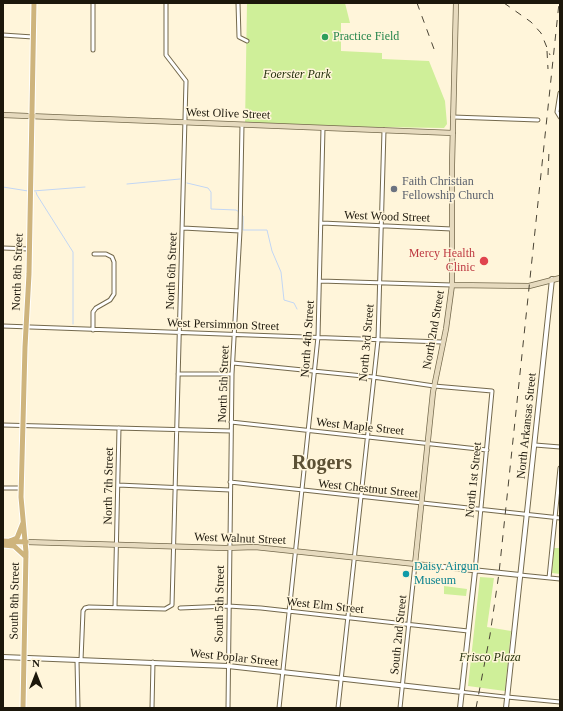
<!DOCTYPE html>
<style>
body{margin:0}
#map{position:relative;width:563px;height:711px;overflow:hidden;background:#fff5da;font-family:"Times New Roman",serif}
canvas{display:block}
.frame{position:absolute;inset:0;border:4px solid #1c170b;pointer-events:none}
.north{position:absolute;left:16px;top:655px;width:40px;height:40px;-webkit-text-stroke:3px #fff5da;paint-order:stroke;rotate:0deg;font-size:11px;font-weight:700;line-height:16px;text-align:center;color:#1c170b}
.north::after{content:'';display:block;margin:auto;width:14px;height:18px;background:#1c170b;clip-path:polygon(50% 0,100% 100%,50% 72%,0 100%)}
</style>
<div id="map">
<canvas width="563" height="711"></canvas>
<div class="frame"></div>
<div class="north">N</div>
</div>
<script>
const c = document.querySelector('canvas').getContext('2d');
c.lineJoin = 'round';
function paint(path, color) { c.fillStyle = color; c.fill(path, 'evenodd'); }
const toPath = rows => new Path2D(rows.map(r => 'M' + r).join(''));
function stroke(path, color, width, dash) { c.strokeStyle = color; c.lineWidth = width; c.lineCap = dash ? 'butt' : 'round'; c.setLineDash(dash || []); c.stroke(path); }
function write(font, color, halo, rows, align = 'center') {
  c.font = font + ' "Times New Roman",serif'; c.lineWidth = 3; c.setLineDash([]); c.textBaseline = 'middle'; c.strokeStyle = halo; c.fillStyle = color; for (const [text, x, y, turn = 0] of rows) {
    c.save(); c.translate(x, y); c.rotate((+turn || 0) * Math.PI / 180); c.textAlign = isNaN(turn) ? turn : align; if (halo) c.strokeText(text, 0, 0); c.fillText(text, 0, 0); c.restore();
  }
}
paint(toPath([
 [247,3,345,3,350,23,341,23,341,51,382,53,382,59,429,61,445,101,447,124,444,128,245,125],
 [554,548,560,548,560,574,552,573],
 [480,577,494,578,487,627,511,631,505,691,468,686],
 [444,586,467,589,466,596,444,594]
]), '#cfef99');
stroke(toPath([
 [187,183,208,188,211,192,211,209,236,210,239,212],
 [127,184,180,179],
 [3,187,28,191],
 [33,191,85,187],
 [36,192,37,195,73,252,73,324],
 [241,214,243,216,243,230,267,230,272,251,281,272,284,300,294,303,297,309]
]), '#c2d6f4', 1);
const pedestrian = toPath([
 [462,692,507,697]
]);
const minor = toPath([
 [238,3,239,37,247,41],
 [3,35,33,37],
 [93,50,93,3],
 [560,93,557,112,560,117],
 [453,117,538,120],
 [322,223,452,229],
 [183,228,240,231],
 [3,248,29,249],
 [320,281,452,285],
 [3,326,442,342],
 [93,330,93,312,96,308,110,300,114,294,114,262,112,257,106,254,94,254],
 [233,363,373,377,434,386,492,391,475,571],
 [178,374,232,374],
 [231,422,487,450],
 [3,425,231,431],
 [535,445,560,447],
 [230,482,560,518],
 [118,485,230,490],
 [3,488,21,488],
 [520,575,560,579],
 [549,578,560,468],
 [115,607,119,428],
 [180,608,228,606,261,608,468,631],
 [77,660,78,708],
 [81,660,83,611,85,608,89,607,165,609,172,605,186,81,166,55,166,3],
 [507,697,560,702],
 [152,708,153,662],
 [228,708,232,374,240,231,242,125],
 [279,708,318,337,323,128],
 [338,708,378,340,384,130],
 [400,708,415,564]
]);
const tertiary = toPath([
 [415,564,520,575],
 [3,657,228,666,462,692],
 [460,708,475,571],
 [506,708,552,279]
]);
const secondary = toPath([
 [3,115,453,133],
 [452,285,529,286,560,278],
 [26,542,225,548,255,547,415,564,433,392,446,329,452,285,452,165,456,3]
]);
const primary = toPath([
 [3,541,26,542],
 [10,541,17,538,23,523],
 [3,545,14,546,26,557],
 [23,708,26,552,21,497,25,347,29,274,34,3]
]);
stroke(pedestrian, '#74694c', 4.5);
stroke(minor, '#74694c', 5);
stroke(tertiary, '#74694c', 6);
stroke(secondary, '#74694c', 6);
stroke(primary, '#fff', 7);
stroke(pedestrian, '#fff', 2.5);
stroke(minor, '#fff', 3);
stroke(tertiary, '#fff', 4);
stroke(secondary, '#e6dabe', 4.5);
stroke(primary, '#ceb47d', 5);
stroke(toPath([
 [417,3,434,49],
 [504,3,531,22,541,33,550,55],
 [547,51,548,69],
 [548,175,549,151],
 [476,708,490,635,499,573,559,3]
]), '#494334', 1, [7, 7]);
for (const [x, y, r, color] of [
 [325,37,4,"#2e9e5b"],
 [394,189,4,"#6b7280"],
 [484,261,5,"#e0444e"],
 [406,574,4,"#0f9aa8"]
]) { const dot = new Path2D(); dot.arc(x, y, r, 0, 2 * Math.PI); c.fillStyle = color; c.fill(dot); stroke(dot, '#fff5da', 1.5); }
write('12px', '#27864d', '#fff5da', [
 ["Practice Field",333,37]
], 'left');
write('italic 12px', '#25310c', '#fff5da', [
 ["Foerster Park",297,75],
 ["Frisco Plaza",490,658]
]);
write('12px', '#1c170b', '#fff5da', [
 ["West Olive Street",228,114,2],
 ["West Wood Street",387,217,2],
 ["North 6th Street",172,271,-88],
 ["North 8th Street",18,272,-88],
 ["West Persimmon Street",223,325,2],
 ["North 2nd Street",434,330,-80],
 ["North 4th Street",308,339,-86],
 ["North 3rd Street",367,343,-85],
 ["North 5th Street",224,384,-88],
 ["North Arkansas Street",527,426,-84],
 ["West Maple Street",360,427,6],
 ["North 1st Street",474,480,-84],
 ["North 7th Street",109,486,-89],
 ["West Chestnut Street",368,489,6],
 ["West Walnut Street",240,539,2],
 ["South 8th Street",15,601,-89],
 ["South 5th Street",220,604,-89],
 ["West Elm Street",325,606,6],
 ["South 2nd Street",399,635,-84],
 ["West Poplar Street",234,658,6]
]);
write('12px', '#5b616d', '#fff5da', [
 ["Faith Christian",402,182],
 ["Fellowship Church",402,196]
], 'left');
write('12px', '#be3a42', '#fff5da', [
 ["Mercy Health",475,254],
 ["Clinic",475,268]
], 'right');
write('12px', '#0d838f', '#fff5da', [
 ["Daisy Airgun",414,567],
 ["Museum",414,581]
], 'left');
write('bold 20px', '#5c5135', '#fff5da', [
 ["Rogers",322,464]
]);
</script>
